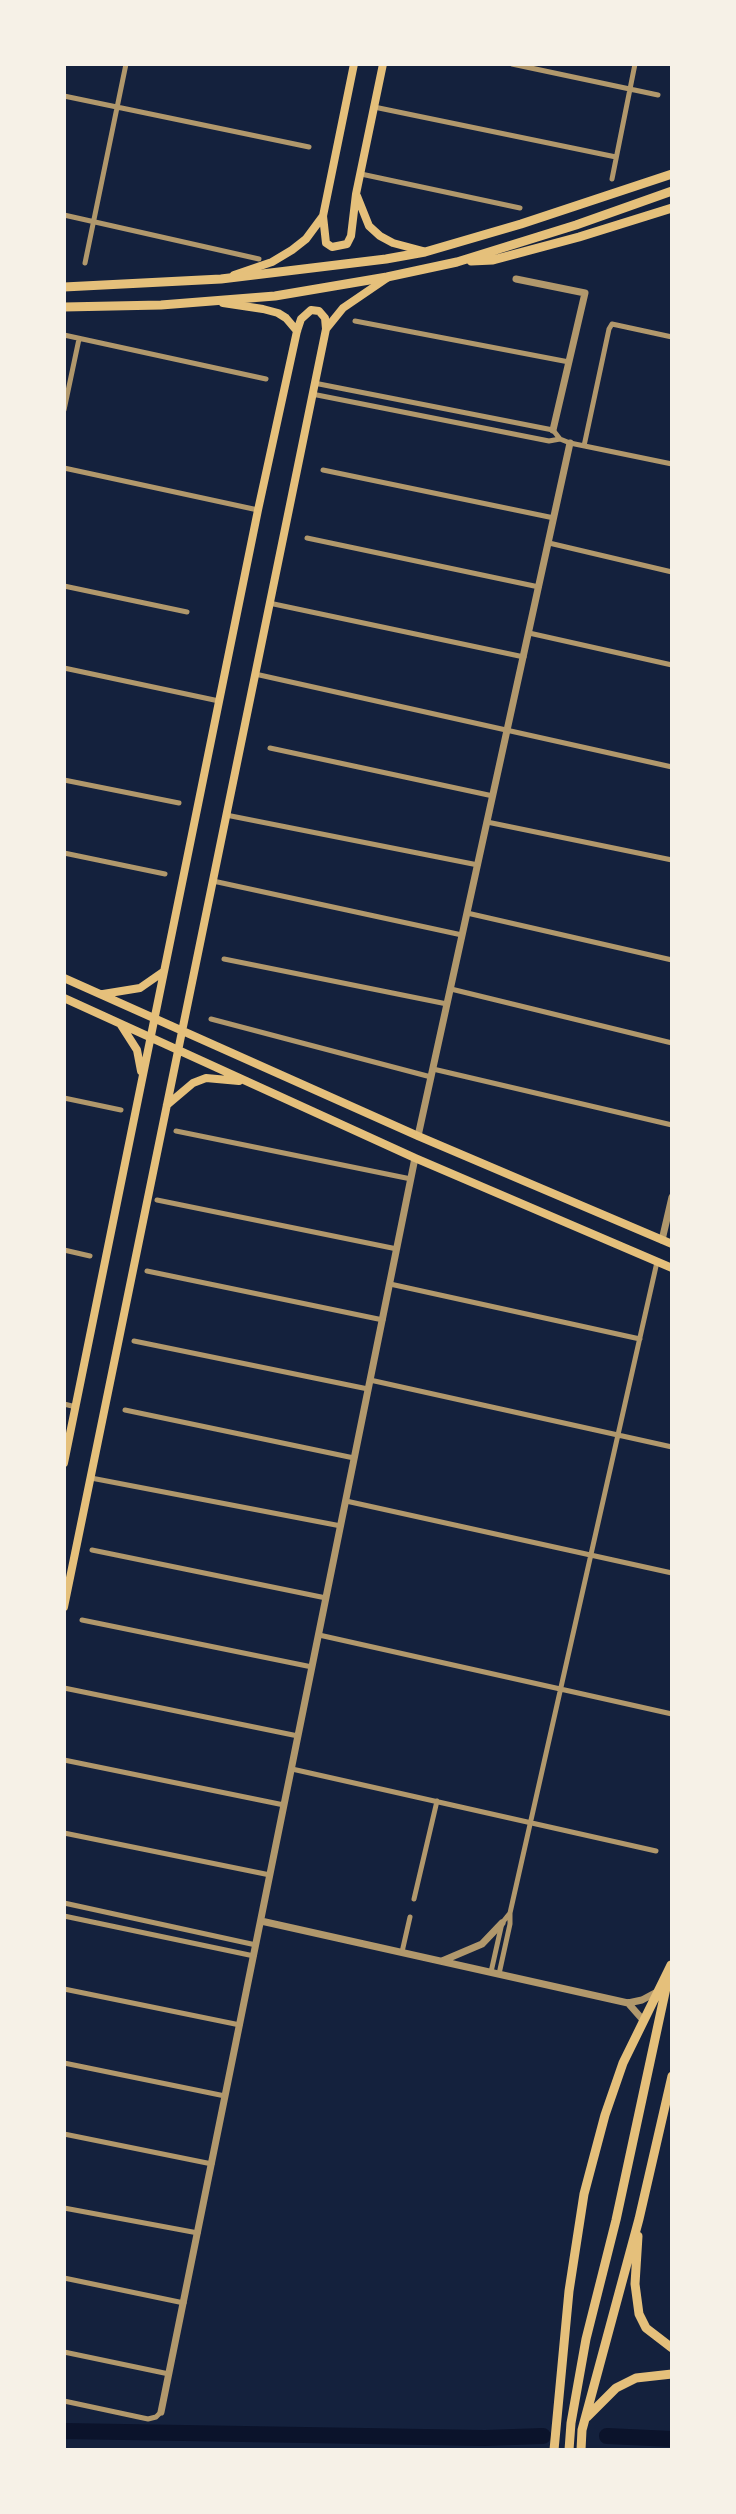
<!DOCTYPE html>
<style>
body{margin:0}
#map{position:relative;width:736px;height:2514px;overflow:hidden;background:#14213d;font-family:Lora,serif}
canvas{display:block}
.frame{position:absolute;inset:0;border:66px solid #f6f1e7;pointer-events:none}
</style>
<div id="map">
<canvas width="736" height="2514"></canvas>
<div class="frame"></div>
</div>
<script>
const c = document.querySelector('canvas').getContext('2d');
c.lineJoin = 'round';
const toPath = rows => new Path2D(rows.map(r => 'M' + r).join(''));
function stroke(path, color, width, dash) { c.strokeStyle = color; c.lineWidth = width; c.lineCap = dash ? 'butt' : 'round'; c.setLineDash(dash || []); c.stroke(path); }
stroke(toPath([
 [64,2431,485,2438,543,2436],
 [607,2436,672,2439]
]), '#0b132b', 16);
stroke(toPath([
 [512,64,658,95],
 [64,96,309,147],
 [374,107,616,157],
 [361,174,520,208],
 [612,179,635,64],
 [64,215,259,259],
 [85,263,126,64],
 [355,321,569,362],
 [64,335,266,379],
 [314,383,553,430,560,439,570,443,672,464],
 [312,394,549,441,560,439],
 [64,410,79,339],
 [584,446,609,329,612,324,672,337],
 [64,468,258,510],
 [323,470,554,518],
 [307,538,539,587],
 [549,543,672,572],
 [64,586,187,612],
 [269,603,524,657],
 [529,633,672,665],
 [64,668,219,701],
 [255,674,672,767],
 [270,748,493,796],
 [64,780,179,803],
 [226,815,478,865],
 [487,822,672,860],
 [64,853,165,874],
 [213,881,462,935],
 [467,913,672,960],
 [224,959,447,1004],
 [451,989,672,1043],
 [211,1019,431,1077],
 [433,1069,672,1125],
 [64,1098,121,1110],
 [176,1131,411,1179],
 [157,1200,397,1249],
 [64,1250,90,1256],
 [147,1271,383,1320],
 [390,1284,640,1339],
 [134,1341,368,1389],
 [370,1380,672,1447],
 [64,1404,76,1407],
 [125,1410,354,1458],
 [91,1478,341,1526],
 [346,1501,672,1573],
 [92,1550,326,1598],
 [82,1620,312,1667],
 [319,1635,672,1714],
 [64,1688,298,1736],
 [64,1760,284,1805],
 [292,1769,656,1851],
 [64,1833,270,1875],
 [414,1899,437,1801],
 [64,1903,256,1945],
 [64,1916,254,1956],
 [402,1952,410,1917],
 [491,1972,502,1923,510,1913],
 [499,1974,510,1924,510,1913,657,1262],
 [64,1989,240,2025],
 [64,2063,225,2096],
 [64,2134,212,2164],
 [64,2208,198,2233],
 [64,2278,184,2303],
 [64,2352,169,2374],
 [64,2401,148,2419,156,2417,161,2412]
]), '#b1986c', 5);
stroke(toPath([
 [516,279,585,293,553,430],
 [418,1136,570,443],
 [662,1240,672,1197],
 [261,1921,628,2003,642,2000,655,1993],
 [442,1961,482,1944,502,1923],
 [628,2003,643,2020],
 [161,2412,415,1158]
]), '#b1986c', 7);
stroke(toPath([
 [354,64,323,216,326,243,332,247,347,244,351,236,356,194,383,64],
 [357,196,369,226,380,236,393,243,423,251],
 [234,275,272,262,292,250,306,239,323,216],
 [223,303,263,309,278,313,286,318,297,331],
 [64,978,418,1136,672,1244],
 [103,994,140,988,163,972],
 [64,998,415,1158,672,1268],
 [121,1025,137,1050,141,1071],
 [167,1105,193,1083,206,1078,239,1081],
 [64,1463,258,510,297,331,301,319,311,310,319,311,325,318,326,329],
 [64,1607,326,329,343,308,387,278]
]), '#e5c07b', 8);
stroke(toPath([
 [471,261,493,260,579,237,672,208],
 [64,287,221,279,386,259,425,252,521,224,672,174],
 [64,307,161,305,275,296,387,277,457,262,576,225,672,191],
 [638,2236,635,2284,639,2314,646,2328,672,2348],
 [587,2417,616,2388,636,2378,672,2374],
 [554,2450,569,2291,584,2194,605,2115,623,2063,671,1965],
 [569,2450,571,2423,586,2339,616,2220,669,1974],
 [581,2450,582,2430,639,2219,672,2076]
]), '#e5c07b', 9);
</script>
